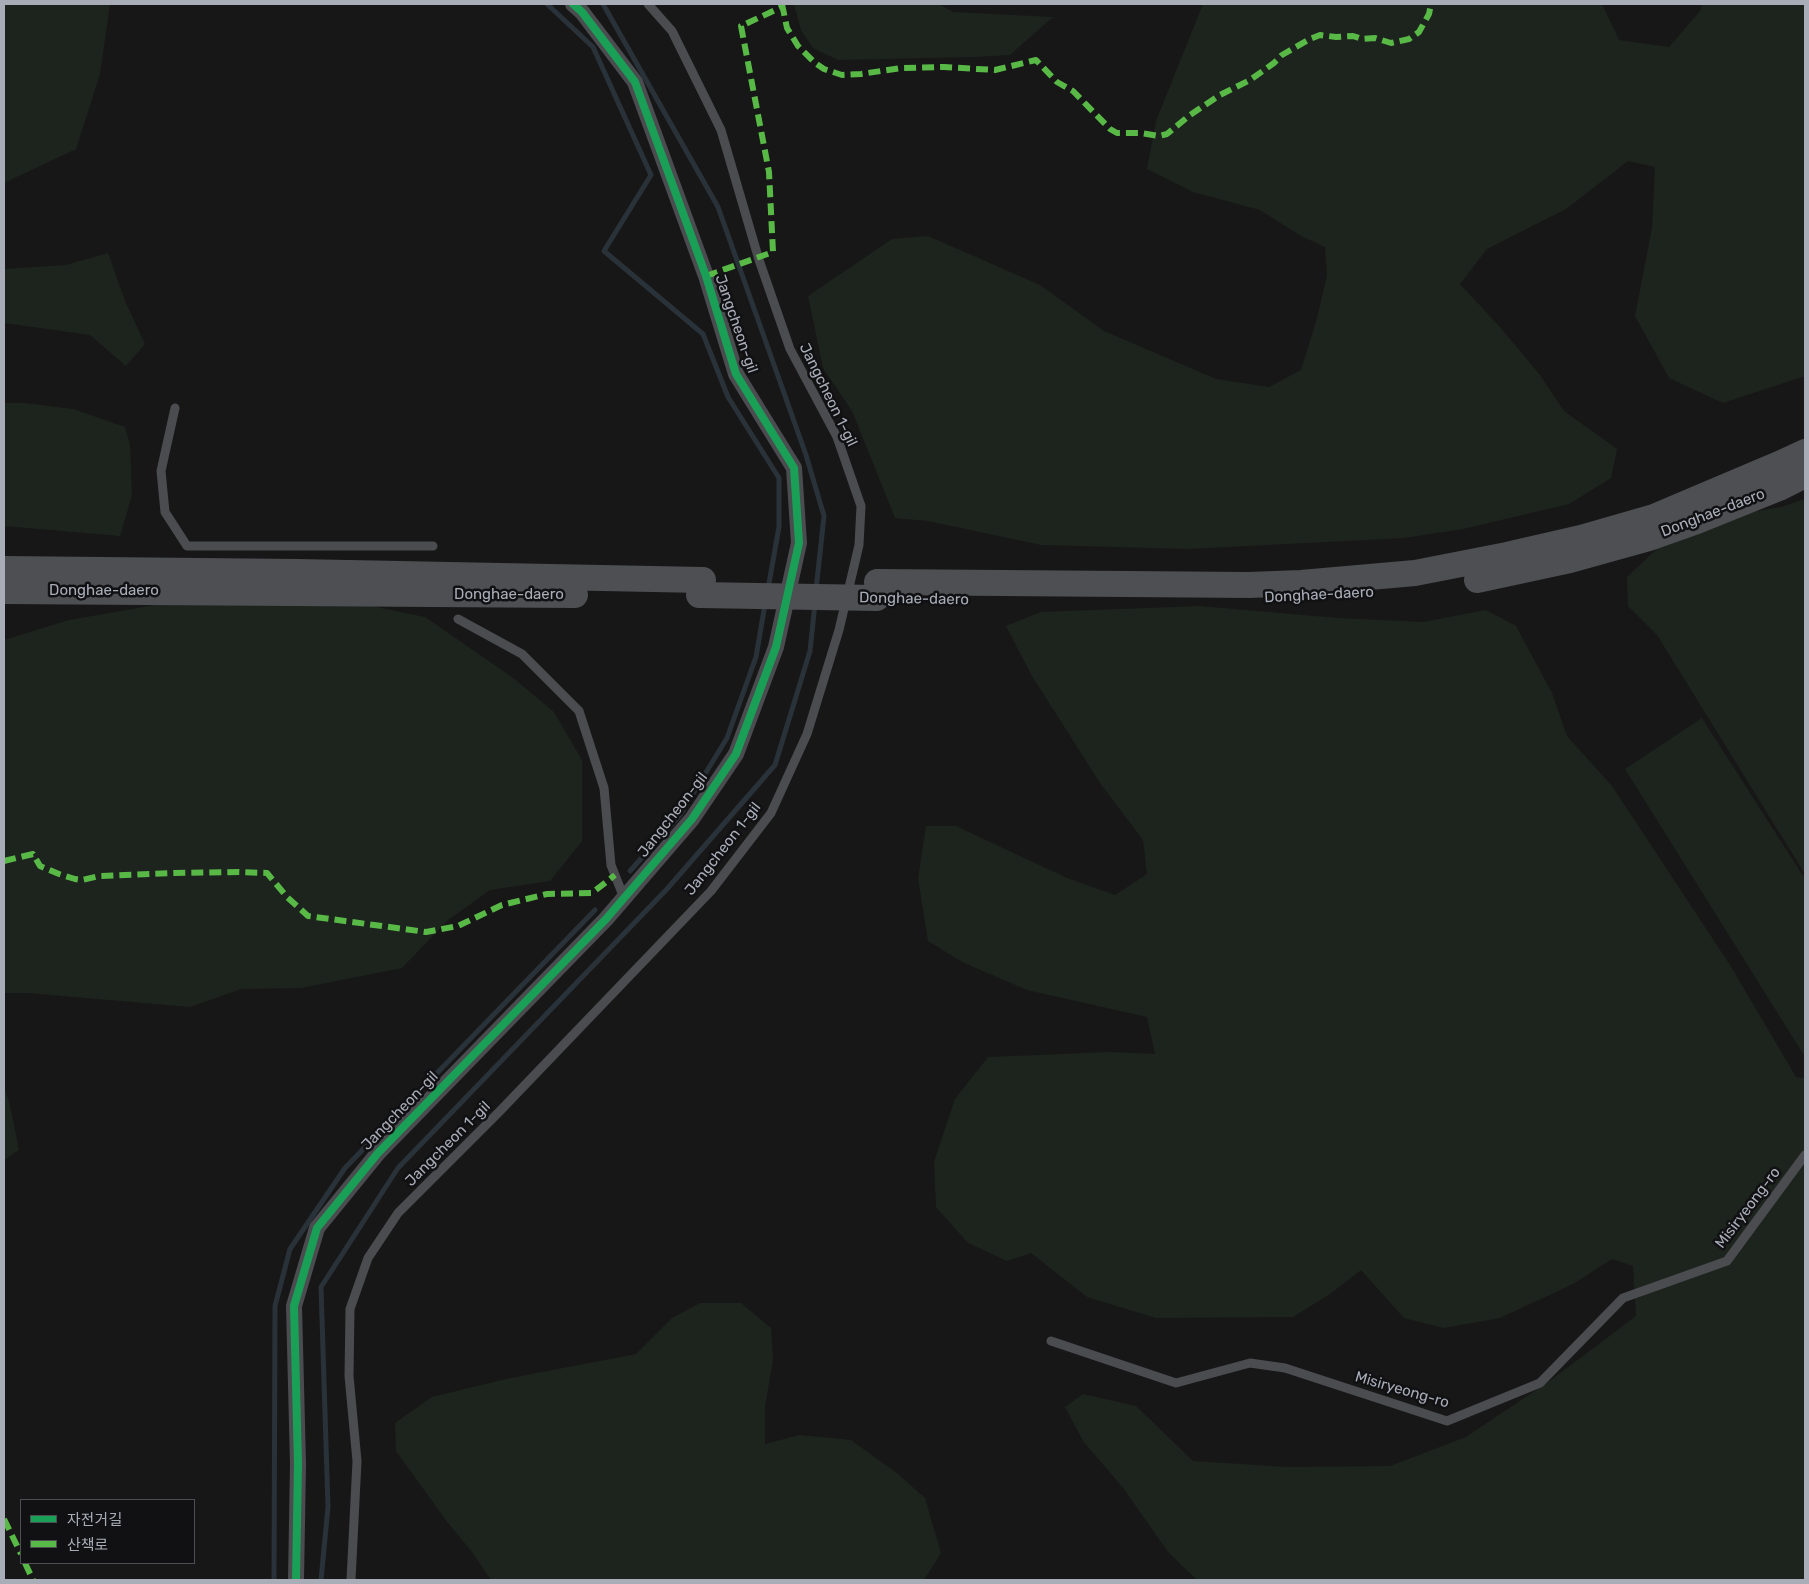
<!DOCTYPE html>
<meta charset="utf-8">
<style>
body{margin:0}
#map{position:relative;width:1809px;height:1584px;overflow:hidden;background:#171717;font-family:Rubik,"Noto Sans KR",sans-serif}
canvas{display:block}
.frame{position:absolute;inset:0;border:5px solid #a8adb8;pointer-events:none}
.legend{position:absolute;left:20px;top:1499px;width:175px;height:65px;box-sizing:border-box;background:#111113;border:1px solid #4d4f55;margin:0;padding:6px 9px;list-style:none;font-size:15px;color:#a8adb8}
.legend li{display:flex;align-items:center;gap:10px;height:25px}
.legend b{width:25px;border:1px solid #4d4f55}
</style>
<div id="map">
<canvas width="1809" height="1584"></canvas>
<div class="frame"></div>
<ul class="legend">
<li><b style="height:6px;background:#1a9f57"></b>자전거길</li>
<li><b style="height:6px;background:#58b947"></b>산책로</li>
</ul>
</div>
<script>
const c = document.querySelector('canvas').getContext('2d');
c.lineJoin = 'round';
function paint(path, color) { c.fillStyle = color; c.fill(path, 'evenodd'); }
const toPath = rows => new Path2D(rows.map(r => 'M' + r).join(''));
function stroke(path, color, width, dash) { c.strokeStyle = color; c.lineWidth = width; c.lineCap = dash ? 'butt' : 'round'; c.setLineDash(dash || []); c.stroke(path); }
function write(font, color, halo, rows, align = 'center') {
  c.font = font + ' Rubik,sans-serif'; c.lineWidth = 5; c.setLineDash([]); c.textBaseline = 'middle'; c.strokeStyle = halo; c.fillStyle = color; for (const [text, x, y, turn = 0] of rows) {
    c.save(); c.translate(x, y); c.rotate((+turn || 0) * Math.PI / 180); c.textAlign = isNaN(turn) ? turn : align; if (halo) c.strokeText(text, 0, 0); c.fillText(text, 0, 0); c.restore();
  }
}
paint(toPath([
 [4,4,110,4,100,74,76,149,4,183],
 [794,4,939,4,953,12,1053,17,1010,55,974,57,838,60,813,48,801,30],
 [1203,4,1602,4,1619,40,1669,47,1700,11,1702,4,1805,4,1805,376,1723,403,1669,378,1635,316,1652,228,1655,167,1628,161,1566,209,1487,249,1460,284,1499,326,1540,375,1564,411,1617,449,1611,478,1569,504,1463,529,1404,538,1189,549,1041,545,928,521,895,518,852,411,823,368,808,296,892,239,928,236,1040,285,1104,331,1216,379,1269,387,1301,370,1316,322,1327,276,1325,247,1301,236,1260,210,1193,192,1147,169,1156,121],
 [108,253,125,301,145,344,126,366,90,335,4,323,4,269,66,265],
 [4,403,24,403,73,409,125,427,130,445,132,495,120,536,4,526],
 [1805,499,1805,874,1657,635,1628,606,1627,577,1658,548,1732,515,1782,507],
 [172,602,362,604,425,617,512,677,554,712,582,760,582,841,550,881,490,890,448,920,402,968,301,988,241,989,190,1007,28,993,4,993,4,640,69,620],
 [1199,606,1337,618,1423,622,1486,610,1516,626,1552,693,1567,736,1612,786,1730,965,1796,1077,1805,1078,1805,1580,1197,1580,1168,1552,1124,1489,1083,1441,1065,1407,1083,1394,1136,1406,1193,1461,1288,1467,1390,1466,1466,1437,1551,1380,1636,1316,1633,1266,1612,1259,1573,1284,1500,1318,1443,1328,1404,1318,1361,1270,1330,1294,1293,1317,1156,1318,1087,1297,1031,1253,1007,1261,968,1243,936,1207,934,1162,955,1099,988,1057,1111,1052,1155,1054,1147,1017,1027,990,962,962,928,941,918,878,926,826,956,826,1067,878,1115,895,1147,874,1143,840,1100,783,1032,676,1006,626,1041,612],
 [1702,718,1805,879,1805,1057,1625,769],
 [4,1089,9,1101,19,1150,4,1160],
 [700,1303,741,1303,771,1328,773,1360,765,1406,765,1444,800,1435,851,1440,898,1474,925,1498,941,1553,924,1580,491,1580,472,1552,448,1523,396,1451,395,1423,432,1397,506,1379,636,1354,672,1318]
]), '#1d241e');
stroke(toPath([
 [547,4,593,47,651,175,604,251,703,334,728,397,779,478,779,527,768,589],
 [603,4,718,207,806,455,824,516,816,590],
 [630,871,680,815,727,738,756,657,765,604],
 [274,1580,275,1306,290,1249,345,1168,595,910],
 [321,1580,328,1507,321,1287,398,1168,667,889,775,765,810,651,815,603]
]), '#2a3239', 5);
stroke(toPath([
 [175,408,161,471,165,512,187,546,433,546],
 [458,619,522,654,579,711,604,788,611,865,624,898],
 [1051,1341,1176,1383,1250,1363,1285,1368,1447,1421,1540,1383,1623,1298,1727,1261,1805,1155],
 [351,1580,357,1461,349,1376,350,1309,368,1258,398,1213,499,1112,711,891,771,813,807,734,839,630,859,545,861,506,837,437,790,349,759,260,721,130,672,31,648,4]
]), '#4b4c50', 9);
stroke(toPath([
 [296,1580,298,1464,294,1306,317,1228,378,1153,606,919,692,819,736,754,776,647,799,543,794,468,736,374,706,276,635,82,582,12,573,4]
]), '#4b4c50', 16);
stroke(toPath([
 [4,569,298,572,703,580],
 [1477,580,1570,560,1649,538,1697,521,1779,488,1805,475],
 [877,582,1249,585,1301,583,1415,573,1507,555,1581,538,1654,517,1779,464,1805,452],
 [4,591,575,595]
]), '#4d4f52', 26);
stroke(toPath([
 [699,595,877,598]
]), '#4d4f52', 26);
stroke(toPath([
 [782,4,787,28,798,46,815,63,824,69,842,75,861,74,901,68,944,67,995,70,1036,60,1057,82,1073,91,1110,129,1117,133,1141,133,1159,136,1167,134,1190,115,1220,95,1250,80,1274,63,1282,55,1310,39,1320,35,1336,37,1353,36,1362,39,1375,38,1391,43,1409,39,1419,32,1429,14,1431,4],
 [706,276,773,252,769,172,741,26,782,7],
 [4,861,33,854,40,866,59,874,75,879,82,880,99,876,174,873,239,872,267,873,287,897,308,916,426,932,458,926,502,905,547,894,592,893,615,875],
 [4,1519,21,1554],
 [25,1563,33,1580]
]), '#58b947', 6, [12, 6]);
stroke(toPath([
 [296,1580,298,1464,294,1306,317,1228,378,1153,606,919,692,819,736,754,776,647,799,543,794,468,736,374,706,276,635,82,582,12,573,4]
]), '#1a9f57', 8);
write('15px', '#a8adb8', '#111113', [
 ["Jangcheon-gil",736,324,71],
 ["Jangcheon 1-gil",828,395,64],
 ["Donghae-daero",1713,513,-21],
 ["Donghae-daero",104,591],
 ["Donghae-daero",509,595],
 ["Donghae-daero",1319,595,-3],
 ["Donghae-daero",914,599,1],
 ["Jangcheon-gil",673,815,-52],
 ["Jangcheon 1-gil",723,849,-52],
 ["Jangcheon-gil",400,1111,-46],
 ["Jangcheon 1-gil",448,1144,-45],
 ["Misiryeong-ro",1748,1208,-53],
 ["Misiryeong-ro",1402,1390,16]
]);
</script>
